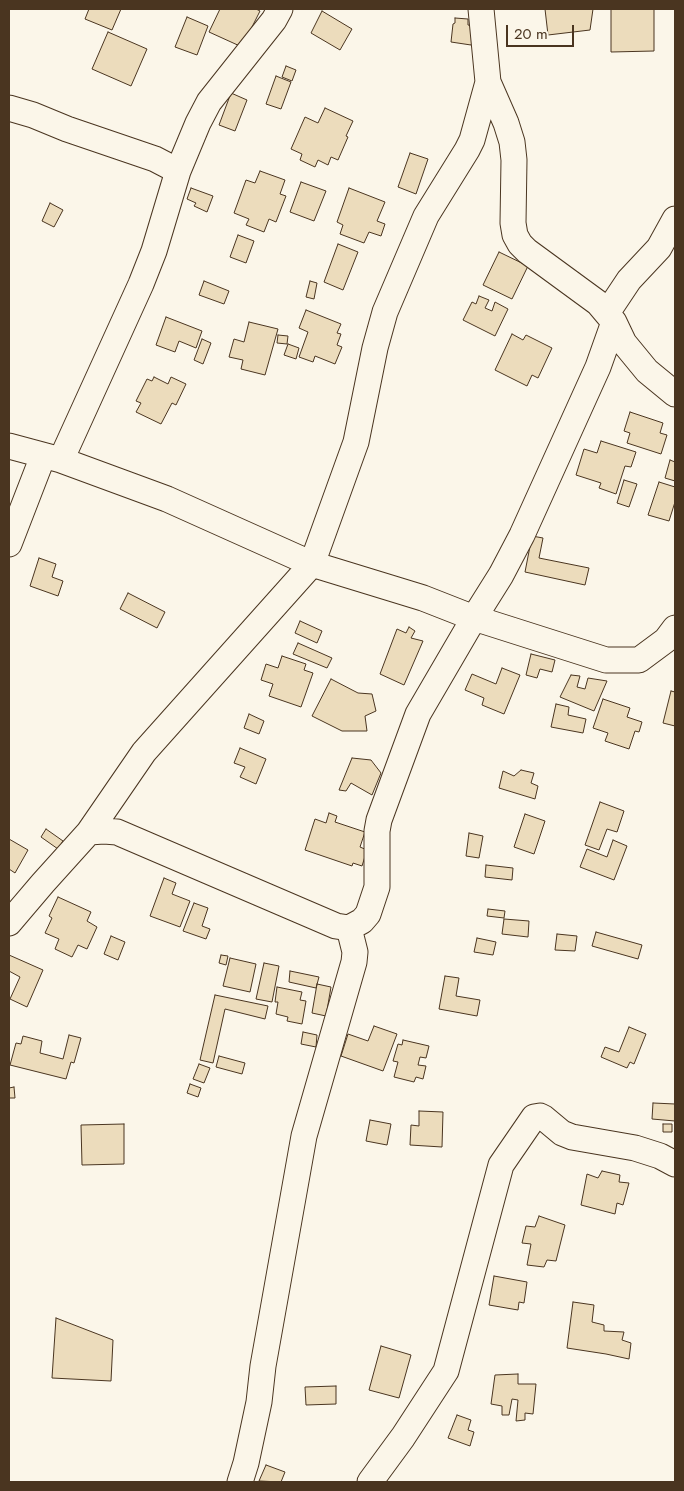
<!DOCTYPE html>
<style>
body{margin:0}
#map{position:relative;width:684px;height:1491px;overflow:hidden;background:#fbf6e9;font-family:Jost,sans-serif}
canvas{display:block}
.frame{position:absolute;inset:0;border:10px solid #4a3520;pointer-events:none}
.scale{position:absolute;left:506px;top:25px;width:68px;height:22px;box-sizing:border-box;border:2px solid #4a3520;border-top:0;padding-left:6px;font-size:15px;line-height:18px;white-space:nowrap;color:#4a3520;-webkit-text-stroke:4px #fbf6e9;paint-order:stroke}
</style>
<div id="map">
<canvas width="684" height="1491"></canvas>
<div class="frame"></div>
<div class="scale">20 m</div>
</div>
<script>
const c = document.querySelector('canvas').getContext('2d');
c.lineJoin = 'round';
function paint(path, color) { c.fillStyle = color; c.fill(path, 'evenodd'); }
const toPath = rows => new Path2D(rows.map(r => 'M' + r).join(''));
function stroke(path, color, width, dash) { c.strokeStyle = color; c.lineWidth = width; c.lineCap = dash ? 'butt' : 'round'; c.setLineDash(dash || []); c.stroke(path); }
const building = toPath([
 [89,9,121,9,112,30,85,19,89,9],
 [220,9,256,9,260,11,242,47,209,32,220,9],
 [545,9,593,9,590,30,548,35,545,9],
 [611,9,654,9,654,51,611,52,611,9],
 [322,11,352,29,340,50,311,33,322,11],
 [187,17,208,26,197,55,175,47,187,17],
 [455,18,468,19,468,25,479,27,471,45,451,42,453,24,455,23,455,18],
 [108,32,147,49,131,86,92,69,108,32],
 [286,66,296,70,292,81,282,77,286,66],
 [276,76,291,82,281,109,266,104,276,76],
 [231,93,247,100,235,131,219,125,231,93],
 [325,108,353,121,346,136,348,137,338,160,331,157,328,165,318,160,315,167,300,160,302,154,291,149,305,117,318,123,325,108],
 [410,153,428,159,416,194,398,187,410,153],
 [260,171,285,180,280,194,286,196,276,222,269,219,264,232,246,225,249,219,234,213,246,180,255,183,260,171],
 [301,182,326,191,314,221,290,212,301,182],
 [191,188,213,196,207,212,194,206,196,203,187,199,191,188],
 [349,188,385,202,377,221,385,224,381,236,369,232,364,243,340,234,343,225,337,222,349,188],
 [50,203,63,210,54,227,42,221,50,203],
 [238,235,254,241,246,263,230,257,238,235],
 [338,244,358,252,343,290,324,282,338,244],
 [499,252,528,266,512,299,483,285,499,252],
 [204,281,229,291,224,304,199,295,204,281],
 [310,281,317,283,314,299,306,297,310,281],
 [479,296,489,300,485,308,492,311,495,302,508,309,495,336,463,320,472,302,476,304,479,296],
 [306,310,341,324,337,333,341,334,337,345,342,347,335,364,315,356,313,362,299,357,308,332,299,328,306,310],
 [166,317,202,331,196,348,179,341,175,352,156,345,166,317],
 [249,322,278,329,265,375,241,369,243,360,229,357,234,339,244,342,249,322],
 [512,334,523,340,526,335,552,348,538,378,532,375,527,386,495,370,512,334],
 [278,335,288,336,287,344,277,343,278,335],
 [202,339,211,343,203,364,194,360,202,339],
 [288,344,299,348,296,359,284,355,288,344],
 [154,377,168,384,171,377,186,384,176,405,172,403,161,424,136,412,141,403,136,401,147,379,152,381,154,377],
 [630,412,663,423,660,433,667,435,661,454,627,443,630,433,624,431,630,412],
 [601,441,636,452,631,467,625,466,616,494,599,488,601,483,576,475,584,449,597,453,601,441],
 [670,460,675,462,675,481,665,478,670,460],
 [624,480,637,484,629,507,617,503,624,480],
 [659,482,675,487,675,502,669,521,648,515,659,482],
 [532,536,543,538,539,558,589,568,585,585,525,572,532,536],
 [39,558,56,564,52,577,63,581,58,596,30,586,39,558],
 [128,593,165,612,157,628,120,609,128,593],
 [300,621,322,631,317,643,295,633,300,621],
 [409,627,415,631,411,638,423,641,404,685,380,674,397,629,406,633,409,627],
 [298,643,332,658,327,668,293,654,298,643],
 [531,654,555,660,552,672,540,669,537,678,526,675,531,654],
 [282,656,306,664,304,670,313,673,301,707,269,696,273,684,261,680,266,664,278,668,282,656],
 [502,668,520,675,504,714,482,705,484,698,465,690,472,674,496,684,502,668],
 [571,675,580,676,577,687,585,689,588,678,607,681,594,711,560,697,571,675],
 [331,679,358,693,372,694,376,711,365,716,367,731,342,731,312,716,331,679],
 [671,691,675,692,675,726,663,723,671,691],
 [603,699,630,708,627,717,642,722,639,732,635,731,629,749,605,741,608,733,593,728,603,699],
 [556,704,569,707,568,715,586,719,583,733,551,727,556,704],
 [249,714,264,721,259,734,244,728,249,714],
 [240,748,266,759,256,784,240,777,245,767,234,763,240,748],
 [352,758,371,760,381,773,372,795,351,783,346,791,339,790,352,758],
 [521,770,534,773,531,783,538,786,535,799,499,788,503,771,514,776,521,770],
 [600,802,624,811,617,832,607,829,599,850,585,845,600,802],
 [329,813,337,816,335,822,365,832,360,847,367,850,362,866,353,863,352,866,305,850,315,819,326,823,329,813],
 [525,814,545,821,534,854,514,847,525,814],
 [46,829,63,841,58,849,41,837,46,829],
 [469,833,483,836,479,858,466,856,469,833],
 [9,839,28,850,15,873,9,869,9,839],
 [613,840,627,846,614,880,580,867,587,849,607,857,613,840],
 [486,865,513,868,512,880,485,877,486,865],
 [164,878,176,883,172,894,190,901,180,927,150,916,164,878],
 [58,897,91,912,87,921,97,927,87,949,78,945,72,957,55,949,59,939,45,933,52,918,49,916,58,897],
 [194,903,208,908,202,926,210,929,206,939,183,931,194,903],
 [488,909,505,911,504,918,487,916,488,909],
 [504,919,529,921,528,937,502,934,504,919],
 [596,932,642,945,638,959,592,946,596,932],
 [557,934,577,936,575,951,555,950,557,934],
 [111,936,125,942,118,960,104,954,111,936],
 [477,938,496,942,493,955,474,952,477,938],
 [9,955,43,970,27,1007,10,999,20,977,9,971,9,955],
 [221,955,228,956,226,965,219,963,221,955],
 [230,958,256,964,250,992,223,986,230,958],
 [264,963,279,966,272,1002,256,999,264,963],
 [290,971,319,977,316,988,289,982,290,971],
 [445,976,459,978,456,996,480,1000,477,1016,439,1009,445,976],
 [317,984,331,987,326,1016,312,1013,317,984],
 [277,987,302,992,300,1000,306,1001,302,1024,287,1021,288,1017,276,1014,278,1002,275,1002,277,987],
 [215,995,268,1006,265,1019,225,1009,213,1063,200,1060,215,995],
 [374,1026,397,1034,383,1071,341,1056,348,1034,368,1041,374,1026],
 [629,1027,646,1034,634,1064,630,1062,627,1068,601,1057,605,1047,619,1052,629,1027],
 [303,1032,317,1035,316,1047,301,1044,303,1032],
 [69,1035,81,1038,74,1063,71,1062,66,1079,10,1065,16,1043,21,1044,23,1036,42,1041,40,1053,63,1059,69,1035],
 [403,1040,429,1046,426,1058,420,1057,418,1065,426,1066,423,1079,416,1077,414,1082,394,1077,398,1062,393,1061,398,1044,402,1045,403,1040],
 [219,1056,245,1063,242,1074,216,1067,219,1056],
 [199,1064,210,1068,204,1083,193,1079,199,1064],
 [190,1084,201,1088,198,1097,187,1093,190,1084],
 [14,1087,15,1098,9,1098,9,1088,14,1087],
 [653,1103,675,1104,675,1121,652,1119,653,1103],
 [419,1111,443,1112,442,1147,410,1145,411,1125,419,1126,419,1111],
 [370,1120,391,1124,387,1145,366,1141,370,1120],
 [124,1124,124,1164,82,1165,81,1125,124,1124],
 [663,1124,672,1124,672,1132,663,1132,663,1124],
 [602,1171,620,1175,619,1182,629,1183,623,1205,617,1203,615,1214,581,1205,587,1174,598,1178,602,1171],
 [539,1216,565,1225,556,1261,547,1260,544,1267,527,1265,531,1244,522,1243,526,1226,535,1227,539,1216],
 [494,1276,527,1282,524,1303,519,1302,518,1310,489,1305,494,1276],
 [573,1302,594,1305,592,1322,604,1325,604,1331,624,1332,622,1340,631,1343,629,1359,606,1354,567,1348,573,1302],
 [56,1318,113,1340,111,1381,52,1378,56,1318],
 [381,1346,411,1355,399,1398,369,1390,381,1346],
 [518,1374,518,1384,536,1384,533,1414,525,1413,525,1420,516,1421,518,1400,512,1399,509,1415,502,1415,502,1406,491,1404,495,1375,518,1374],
 [336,1386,336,1404,306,1405,305,1387,336,1386],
 [457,1415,471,1420,468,1430,474,1432,470,1446,448,1438,457,1415],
 [266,1465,285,1472,281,1482,259,1481,266,1465]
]);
paint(building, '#ecdcbc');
stroke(building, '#4a3520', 1);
const minor = toPath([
 [481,9,488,82,506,123,512,142,514,160,513,223,515,235,520,244,527,251,598,303,614,322,624,343,647,371,675,394],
 [9,108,33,115,67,129,155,159,178,171],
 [607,313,629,280,659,248,675,219],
 [9,446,61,460,167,499,312,564,423,598,474,618,606,660,639,660,666,640,675,628],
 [61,460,141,284,154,251,178,171,198,123,209,102,274,20,280,9],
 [9,544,43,456],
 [89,832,104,831,117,832,336,926,349,928,362,921,368,914,377,887,377,831,379,820,418,714,474,618,501,575,522,535,598,367,614,322],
 [9,923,43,883,89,832,144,752,312,564,356,442,375,348,385,312,426,216,467,150,472,140,488,82],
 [240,1482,246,1463,259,1402,263,1366,304,1136,354,962,355,952,349,928],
 [370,1482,403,1437,446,1371,501,1165,534,1117,540,1116,544,1118,562,1133,572,1137,635,1148,660,1156,675,1164]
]);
stroke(minor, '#4a3520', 27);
stroke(minor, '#fbf6e9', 25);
</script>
